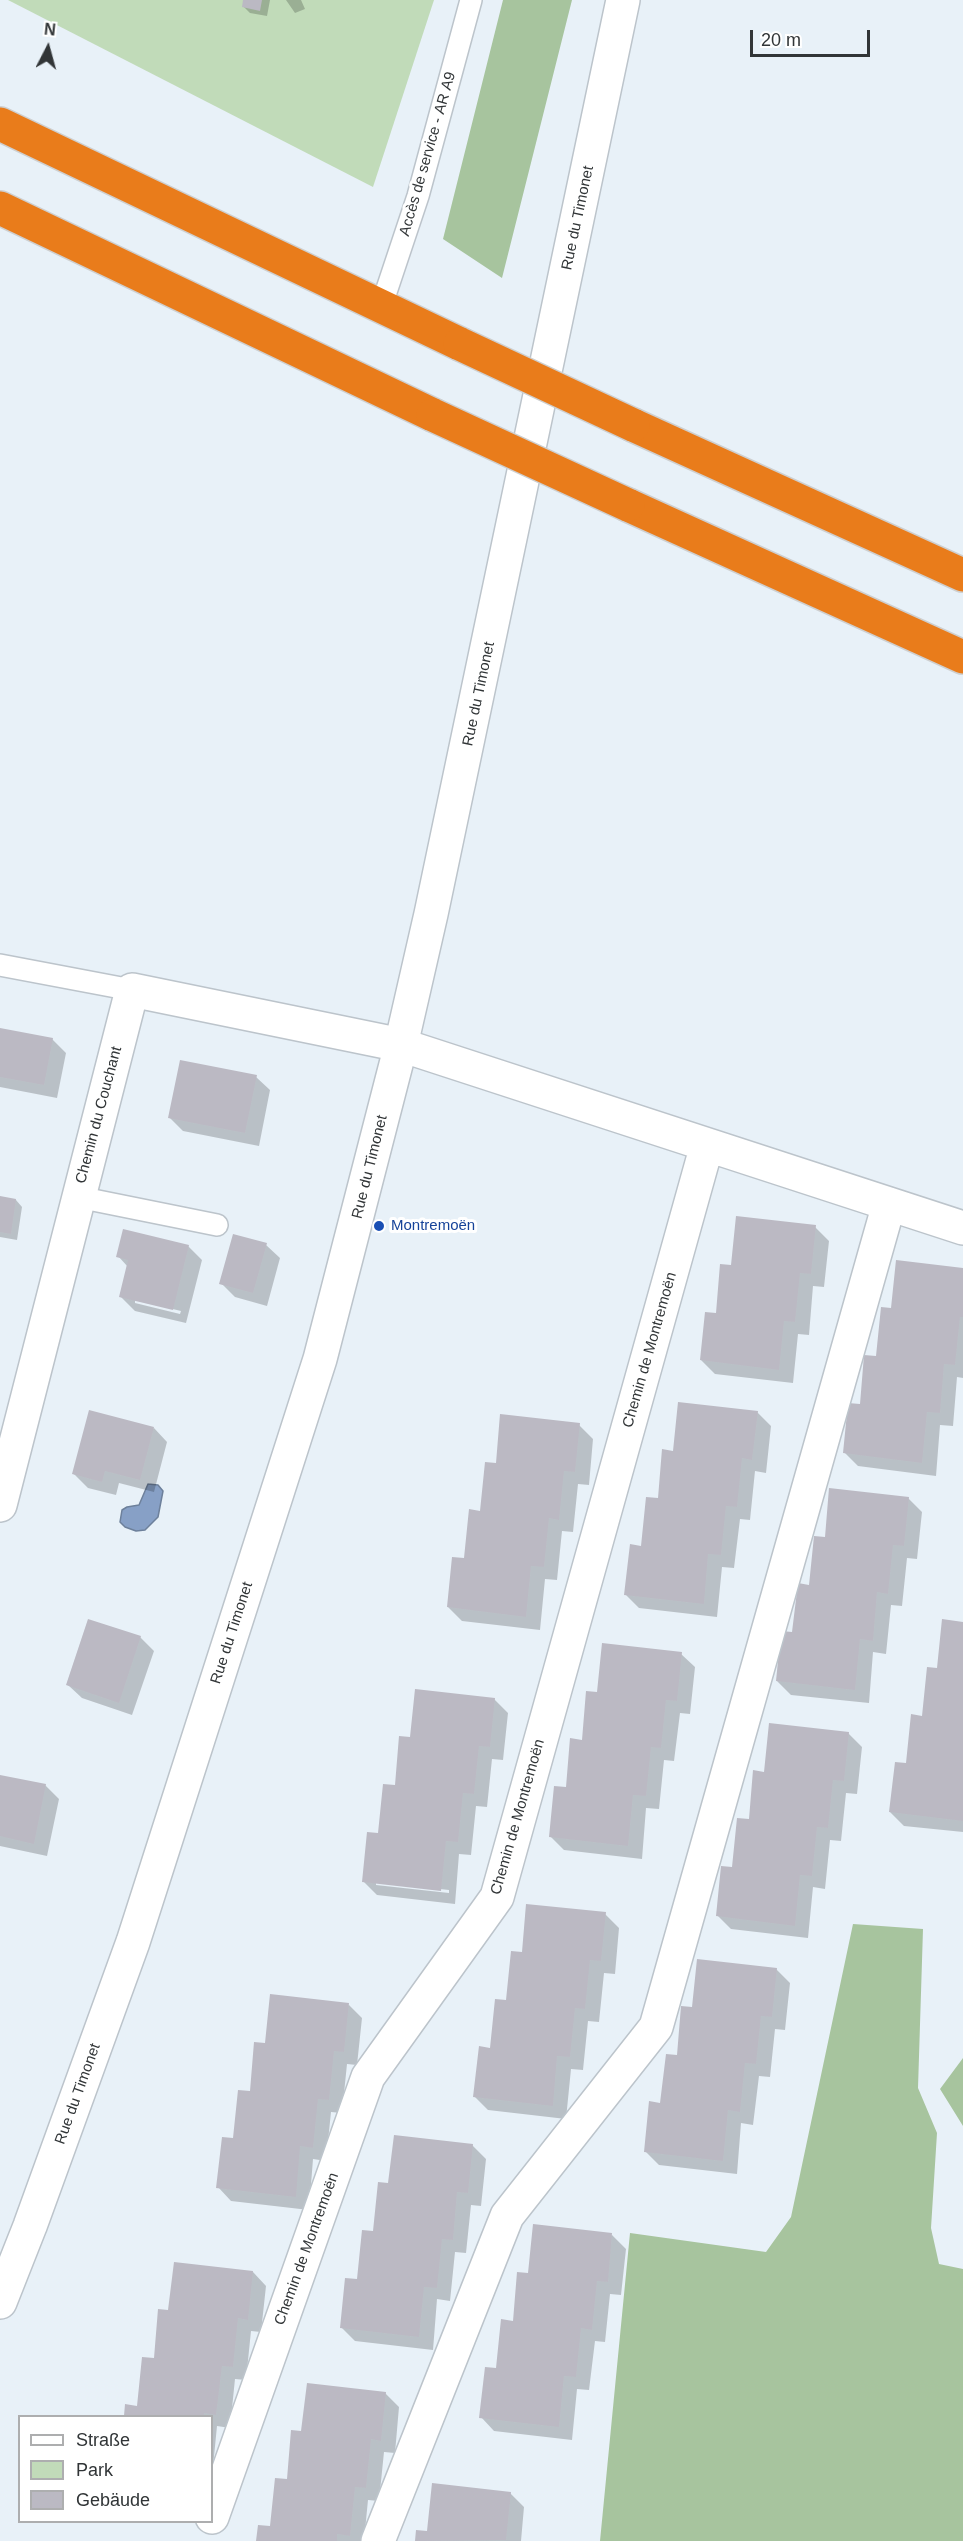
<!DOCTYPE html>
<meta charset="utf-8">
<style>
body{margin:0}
#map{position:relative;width:963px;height:2541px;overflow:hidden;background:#e8f1f8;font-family:Helvetica,sans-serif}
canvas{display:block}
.legend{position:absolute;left:18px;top:2415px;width:195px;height:108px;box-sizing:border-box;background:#fff;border:2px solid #adaeaf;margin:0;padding:8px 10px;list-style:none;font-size:18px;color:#313537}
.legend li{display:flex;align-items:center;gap:12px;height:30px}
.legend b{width:30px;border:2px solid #adaeaf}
.north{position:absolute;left:18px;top:18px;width:60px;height:60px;-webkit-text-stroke:4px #fff;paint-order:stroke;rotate:6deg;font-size:16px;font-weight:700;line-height:24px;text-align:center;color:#313537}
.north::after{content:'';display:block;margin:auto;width:21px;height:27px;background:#313537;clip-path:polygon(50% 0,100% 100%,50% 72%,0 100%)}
.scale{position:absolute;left:750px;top:30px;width:120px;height:27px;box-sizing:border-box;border:3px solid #313537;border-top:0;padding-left:8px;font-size:18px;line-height:21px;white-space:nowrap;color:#313537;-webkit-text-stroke:4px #fff;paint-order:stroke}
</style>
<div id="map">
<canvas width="963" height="2541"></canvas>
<ul class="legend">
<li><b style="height:8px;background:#fff"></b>Straße</li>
<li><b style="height:16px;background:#c1dbb9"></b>Park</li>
<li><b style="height:16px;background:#bbb9c3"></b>Gebäude</li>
</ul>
<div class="north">N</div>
<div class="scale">20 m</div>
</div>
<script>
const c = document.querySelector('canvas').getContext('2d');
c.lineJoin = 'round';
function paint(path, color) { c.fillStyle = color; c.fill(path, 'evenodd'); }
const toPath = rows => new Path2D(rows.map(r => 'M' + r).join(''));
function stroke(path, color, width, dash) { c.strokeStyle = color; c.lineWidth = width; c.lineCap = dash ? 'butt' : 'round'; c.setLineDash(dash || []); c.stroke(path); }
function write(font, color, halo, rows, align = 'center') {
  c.font = font + ' Helvetica,sans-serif'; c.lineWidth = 6; c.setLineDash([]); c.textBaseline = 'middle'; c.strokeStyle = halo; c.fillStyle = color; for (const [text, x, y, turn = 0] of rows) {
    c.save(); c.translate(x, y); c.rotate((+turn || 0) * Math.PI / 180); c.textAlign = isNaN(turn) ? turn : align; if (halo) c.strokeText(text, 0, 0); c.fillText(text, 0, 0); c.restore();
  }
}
paint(toPath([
 [8,0,434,0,373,187]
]), '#c1dbb9');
paint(toPath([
 [503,0,572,0,502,278,443,239],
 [853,1924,923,1929,918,2088,937,2133,931,2228,939,2264,963,2269,963,2541,600,2541,630,2233,766,2252,791,2217],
 [963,2058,963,2126,940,2089]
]), '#a7c49e');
const water = toPath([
 [148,1484,158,1485,163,1491,158,1517,145,1530,136,1531,125,1527,120,1522,122,1510,127,1507,139,1505,148,1484]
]);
paint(water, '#87a0c6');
stroke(water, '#6d809b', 1.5);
paint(toPath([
 [245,0,270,0,267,16,250,13,243,6],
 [286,0,301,0,305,9,295,13],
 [0,1029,52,1039,66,1053,57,1098,0,1087],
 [256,1077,270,1090,259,1146,183,1131,169,1117],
 [0,1198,16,1200,22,1207,17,1240,0,1237],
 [815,1227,829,1241,824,1287,813,1286,809,1335,798,1334,793,1383,715,1374,701,1360,733,1267],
 [266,1245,280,1258,267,1306,235,1297,221,1283],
 [188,1246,202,1260,186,1323,135,1311,121,1297,128,1267,118,1256],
 [135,1300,181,1311,180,1314,135,1303],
 [963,1269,963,1378,957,1377,953,1426,940,1425,936,1476,858,1466,844,1452,893,1310],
 [757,1412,771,1426,766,1473,755,1471,750,1520,740,1519,734,1568,722,1567,717,1617,639,1608,626,1595,674,1452],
 [579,1425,593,1439,589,1485,578,1484,573,1532,562,1531,557,1580,545,1579,540,1630,462,1621,448,1607,482,1512],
 [154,1428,167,1442,154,1492,119,1483,116,1495,88,1488,74,1474],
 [908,1498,922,1512,917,1559,907,1558,902,1606,891,1605,886,1654,873,1652,869,1703,791,1695,777,1681,826,1538],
 [963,1623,963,1832,904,1826,890,1812,939,1669],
 [140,1637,154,1651,132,1715,82,1698,68,1685],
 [681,1654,695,1667,690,1714,680,1713,674,1761,664,1760,659,1809,646,1808,642,1859,564,1850,550,1836,599,1694],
 [494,1699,508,1713,503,1760,492,1759,487,1807,476,1806,471,1855,459,1854,455,1904,377,1895,363,1881,411,1739],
 [376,1882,449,1890,449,1893,376,1885],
 [848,1733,862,1747,857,1794,846,1793,841,1841,830,1840,825,1889,813,1887,808,1938,731,1929,717,1915,765,1774],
 [0,1776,45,1785,59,1799,47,1856,0,1846],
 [605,1914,619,1928,615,1974,604,1973,599,2022,588,2021,583,2070,571,2069,566,2119,488,2110,474,2096,523,1954],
 [776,1969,790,1983,785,2030,775,2029,770,2077,759,2076,753,2125,741,2123,737,2174,659,2165,645,2151,693,2009],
 [349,2005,362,2018,357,2065,347,2064,342,2113,331,2112,326,2161,313,2159,309,2210,231,2201,218,2187,266,2045],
 [472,2145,486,2159,481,2206,471,2205,466,2253,455,2252,450,2301,437,2299,433,2350,355,2341,341,2327,390,2185],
 [612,2235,626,2249,621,2295,610,2294,605,2342,595,2341,589,2390,577,2389,572,2440,494,2431,481,2417,529,2275],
 [253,2272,266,2286,261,2332,251,2331,246,2380,235,2379,230,2428,217,2426,212,2477,212,2416,126,2416,127,2406,138,2408,170,2312],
 [385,2393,399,2407,395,2453,384,2452,379,2501,368,2500,364,2541,258,2541,271,2528,303,2433],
 [510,2493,524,2507,521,2541,416,2541,417,2531,428,2533]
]), '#0003');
paint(toPath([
 [243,0,262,0,260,11,242,7],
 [0,1028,53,1038,44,1085,0,1077],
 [180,1060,257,1075,245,1133,168,1118],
 [0,1196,16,1199,11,1234,0,1232],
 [736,1216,816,1225,811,1274,800,1273,795,1322,784,1321,779,1370,700,1360,705,1312,716,1313,720,1264,731,1265],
 [123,1229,189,1245,173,1310,119,1297,128,1260,116,1257],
 [233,1234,267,1243,253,1293,219,1284],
 [896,1260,963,1268,963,1317,960,1317,955,1365,944,1364,940,1413,927,1412,922,1463,843,1453,848,1403,860,1404,864,1355,876,1356,881,1307,891,1308],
 [678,1402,758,1411,752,1460,742,1458,737,1507,726,1506,721,1555,708,1554,704,1604,624,1595,630,1544,641,1546,646,1497,658,1498,662,1449,673,1451],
 [89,1410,154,1427,140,1480,105,1471,102,1482,72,1474],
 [500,1414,580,1423,575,1472,564,1471,559,1520,549,1518,544,1567,531,1566,526,1617,447,1607,452,1557,464,1558,469,1509,480,1511,485,1462,496,1463],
 [829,1488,909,1497,904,1546,893,1545,888,1594,877,1592,873,1641,860,1639,855,1690,776,1681,781,1631,792,1632,798,1583,809,1585,814,1536,825,1537],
 [88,1619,141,1636,119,1703,66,1685],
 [942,1619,963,1622,963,1821,889,1812,895,1762,906,1763,911,1714,922,1716,927,1667,937,1668],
 [602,1643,682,1652,677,1701,666,1700,661,1748,651,1747,646,1796,633,1795,628,1846,549,1837,554,1786,566,1787,570,1738,582,1740,586,1691,597,1692],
 [415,1689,495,1698,490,1747,479,1746,474,1794,463,1793,458,1842,446,1841,441,1891,362,1882,367,1832,378,1833,383,1784,395,1785,399,1736,410,1737],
 [769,1723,849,1732,844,1781,833,1780,828,1828,817,1827,812,1876,800,1875,795,1926,716,1916,721,1866,732,1867,737,1818,749,1819,753,1770,764,1772],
 [0,1775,46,1784,34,1844,0,1836],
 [526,1904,606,1912,601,1961,590,1960,585,2009,575,2008,570,2057,557,2056,553,2106,473,2097,479,2046,490,2048,495,1999,506,2000,511,1951,522,1952],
 [697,1959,777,1968,772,2017,761,2016,756,2064,745,2063,740,2112,728,2110,723,2161,644,2152,649,2101,660,2103,666,2054,677,2055,681,2006,692,2007],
 [270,1994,349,2003,344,2052,334,2051,329,2100,318,2099,313,2148,300,2146,296,2197,216,2188,222,2137,233,2138,238,2090,250,2091,254,2042,265,2043],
 [394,2135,473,2144,468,2193,457,2192,453,2240,442,2239,437,2288,424,2287,419,2337,340,2328,345,2278,357,2279,362,2230,373,2231,378,2182,388,2183],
 [533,2224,612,2233,608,2282,597,2281,592,2330,581,2328,576,2377,564,2376,559,2427,479,2418,485,2367,496,2368,501,2319,513,2321,517,2272,528,2273],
 [174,2262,253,2271,248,2320,238,2318,233,2367,222,2366,216,2415,204,2413,204,2416,124,2416,125,2404,137,2406,142,2357,154,2358,158,2309,168,2310],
 [307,2383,386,2392,381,2441,371,2439,366,2488,355,2487,350,2536,337,2534,337,2541,256,2541,258,2525,270,2526,275,2478,287,2479,291,2430,301,2431],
 [432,2483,511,2492,506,2540,415,2541,416,2530,427,2531]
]), '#bbb9c3');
const lane = toPath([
 [381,307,418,196,471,0],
 [0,965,132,990],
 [78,1197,217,1225]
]);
const street = toPath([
 [0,1505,132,990,401,1045,963,1228],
 [212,2517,368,2077,497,1897,707,1145],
 [378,2541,507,2216,656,2027,889,1204]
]);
const secondary = toPath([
 [0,2302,30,2226,133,1942,320,1359,401,1045,431,914,623,0]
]);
const highway = toPath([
 [0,124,460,344],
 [0,208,433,415],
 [633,425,963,575],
 [628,505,963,657]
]);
stroke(lane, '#bcc4cb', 24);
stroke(street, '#bcc4cb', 36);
stroke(secondary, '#bcc4cb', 36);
stroke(highway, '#cecfcf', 36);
stroke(lane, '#fff', 21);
stroke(street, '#fff', 33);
stroke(secondary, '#fff', 33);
stroke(highway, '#e97c1b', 33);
const highwayBridge = toPath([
 [460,344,633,425],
 [433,415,628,505]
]);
stroke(highwayBridge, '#cecfcf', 36, []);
stroke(highwayBridge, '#e97c1b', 33);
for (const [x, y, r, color] of [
 [379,1226,6,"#1a4fb4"]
]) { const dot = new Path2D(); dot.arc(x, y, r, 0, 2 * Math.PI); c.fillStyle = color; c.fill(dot); stroke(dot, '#fff', 2); }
write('15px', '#313537', '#fff', [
 ["Accès de service - AR A9",428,154,-74],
 ["Rue du Timonet",578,218,-78],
 ["Rue du Timonet",479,694,-78],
 ["Chemin du Couchant",99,1115,-75],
 ["Rue du Timonet",370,1167,-76],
 ["Chemin de Montremoën",650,1350,-74],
 ["Rue du Timonet",232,1633,-72],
 ["Chemin de Montremoën",518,1817,-74],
 ["Rue du Timonet",78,2094,-70],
 ["Chemin de Montremoën",307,2249,-70]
]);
write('15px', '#164399', '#fff', [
 ["Montremoën",391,1226]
], 'left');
</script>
